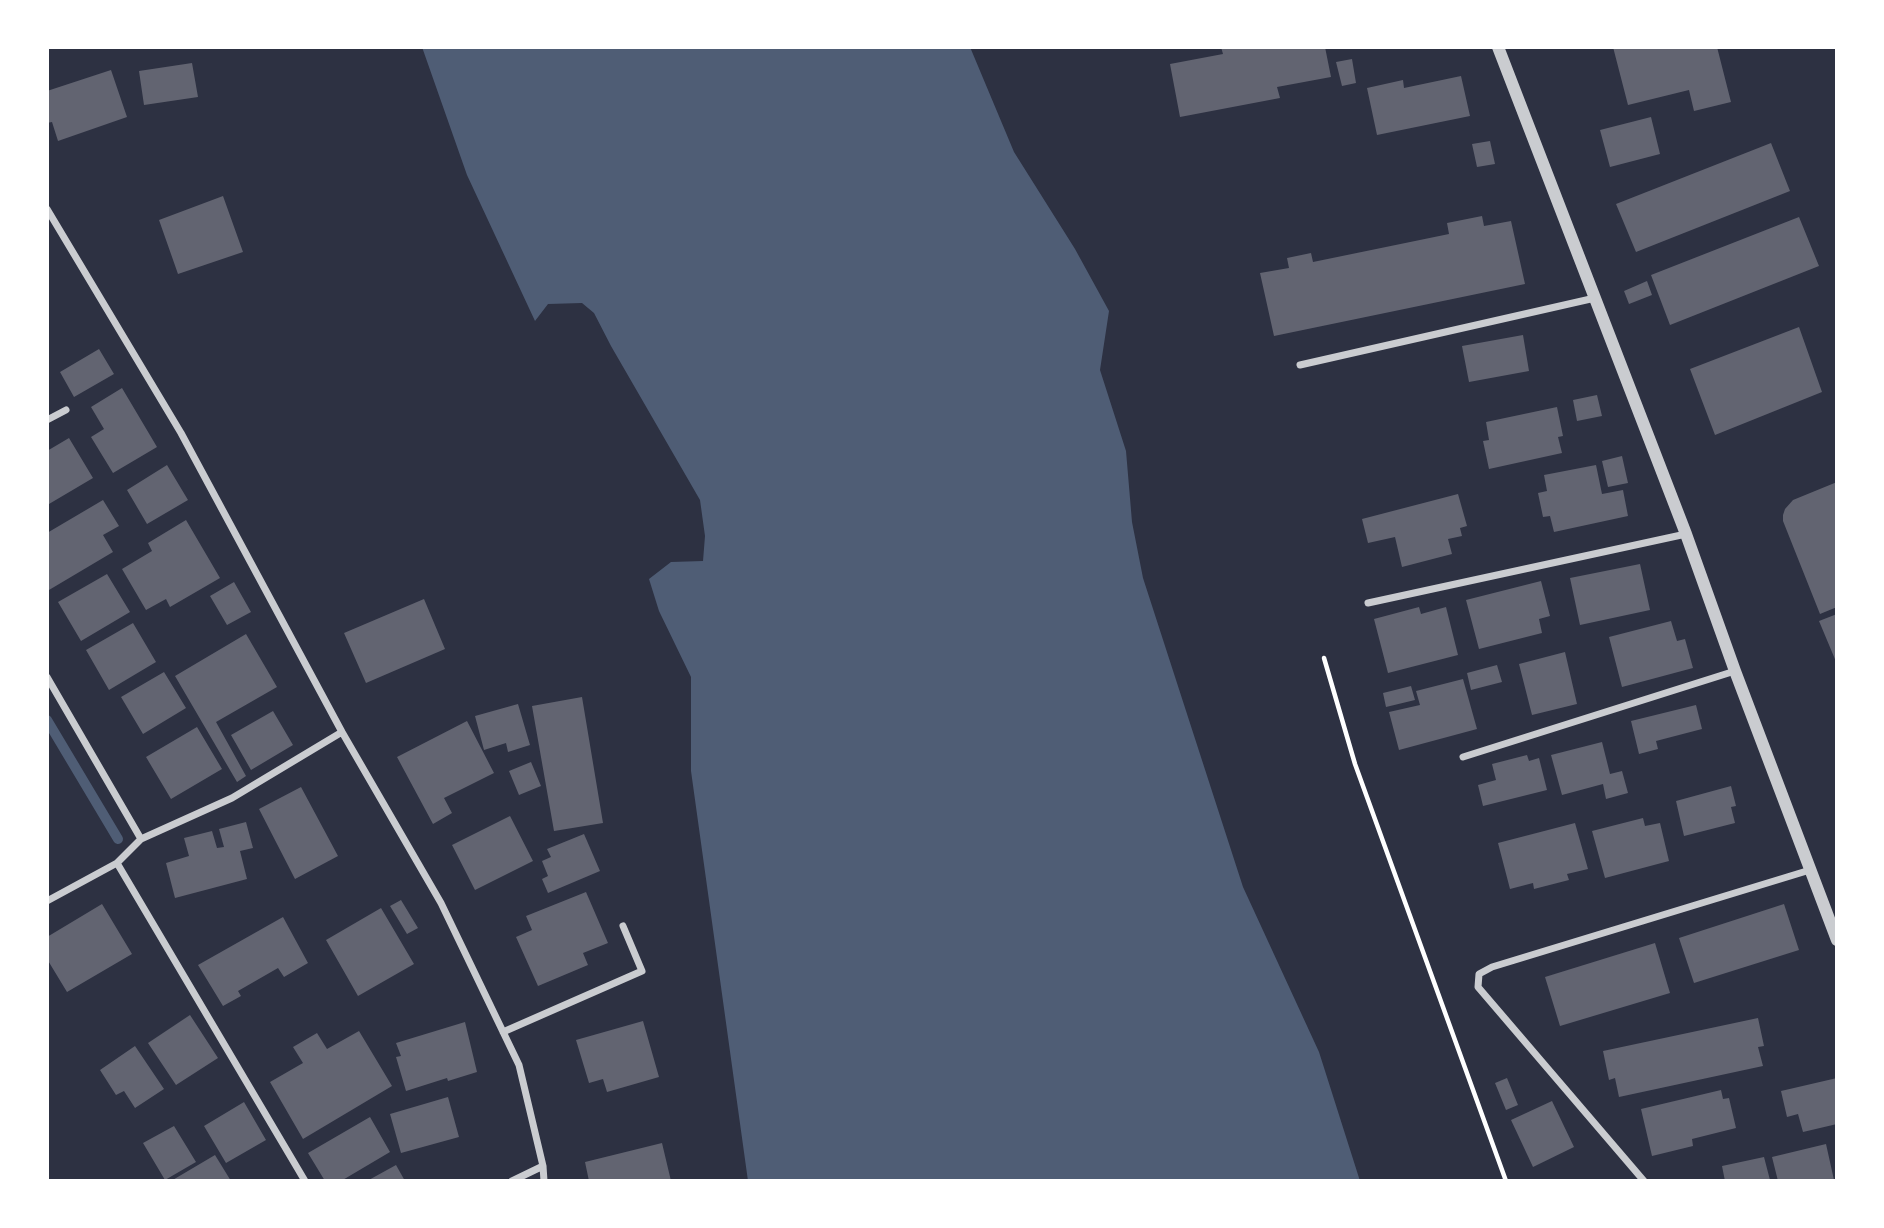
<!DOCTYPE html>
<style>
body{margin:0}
#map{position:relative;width:1884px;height:1228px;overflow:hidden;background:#2d3142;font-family:Mulish,sans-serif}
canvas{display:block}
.frame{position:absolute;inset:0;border:49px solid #fff;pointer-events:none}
</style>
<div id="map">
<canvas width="1884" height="1228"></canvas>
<div class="frame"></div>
</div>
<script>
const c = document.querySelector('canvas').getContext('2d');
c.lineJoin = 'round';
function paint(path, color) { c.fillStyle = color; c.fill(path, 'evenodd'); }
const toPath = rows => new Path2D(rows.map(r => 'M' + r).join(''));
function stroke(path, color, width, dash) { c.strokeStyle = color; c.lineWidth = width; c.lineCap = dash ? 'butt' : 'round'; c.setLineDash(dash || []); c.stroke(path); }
paint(toPath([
 [422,47,970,47,1014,152,1075,249,1109,311,1100,370,1126,451,1132,522,1143,578,1243,887,1319,1052,1360,1181,748,1181,691,771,691,677,659,611,649,579,671,562,703,561,705,536,700,500,611,346,594,313,582,303,548,304,535,321,467,175]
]), '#4f5d75');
stroke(toPath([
 [47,720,118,839]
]), '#4f5d75', 10);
paint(toPath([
 [1221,47,1325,47,1331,77,1277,87,1280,98,1180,117,1170,64,1223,54],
 [1613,47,1717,47,1731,102,1694,111,1689,90,1628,105],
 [1352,59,1356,83,1342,86,1336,62],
 [192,63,198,97,144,105,139,71],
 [111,70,127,117,58,141,52,122,47,123,47,91],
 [1461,76,1470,116,1377,135,1367,88,1403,80,1404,88],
 [1651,117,1660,154,1610,167,1600,130],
 [1490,141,1495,164,1477,167,1472,144],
 [1771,143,1790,191,1636,252,1616,204],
 [223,196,243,252,178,274,159,220],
 [1482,216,1484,226,1511,221,1525,284,1274,336,1260,273,1289,268,1287,258,1311,253,1313,262,1449,234,1447,223],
 [1799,217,1819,266,1670,325,1651,275],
 [1647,281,1652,295,1629,304,1624,291],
 [1799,327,1822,392,1715,435,1690,369],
 [1523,335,1529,371,1469,382,1462,346],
 [99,349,114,374,74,397,60,372],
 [122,388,157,447,113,473,91,437,104,429,91,407],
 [1597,395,1602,416,1577,421,1573,400],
 [1557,407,1563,436,1558,437,1562,453,1489,469,1483,441,1489,440,1486,422],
 [69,438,93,478,49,504,47,451],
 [1622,456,1628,483,1608,487,1602,461],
 [167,465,188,500,147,524,127,490],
 [1596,465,1602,494,1623,490,1628,516,1554,532,1550,516,1543,517,1538,493,1547,491,1544,475],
 [1837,482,1837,607,1820,614,1783,521,1783,515,1785,509,1793,500],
 [1458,494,1467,526,1460,528,1462,536,1448,539,1452,554,1402,567,1395,537,1368,543,1362,519],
 [103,500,119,526,103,535,113,552,49,590,47,533],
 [186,520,220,578,170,607,166,599,146,610,122,569,152,551,148,543],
 [1640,564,1650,610,1580,625,1570,578],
 [107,574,130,612,81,641,58,602],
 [1541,581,1550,616,1539,619,1542,633,1479,649,1466,600],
 [234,582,251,612,227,625,210,596],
 [424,599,445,649,366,683,344,633],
 [1419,607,1421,614,1446,607,1458,655,1388,673,1374,619],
 [1837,614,1837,664,1819,621],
 [1671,621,1677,641,1685,639,1693,668,1622,687,1609,637],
 [133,623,156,662,109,690,86,650],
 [246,634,277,687,216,722,246,776,237,782,175,676],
 [1565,652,1577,704,1532,715,1519,664],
 [1497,665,1502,682,1471,690,1467,673],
 [164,672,186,708,143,734,121,697],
 [1463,679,1477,729,1399,750,1389,712,1420,705,1416,691],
 [1411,686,1415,700,1386,707,1383,693],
 [582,697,603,823,554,831,532,706],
 [518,704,530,745,508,752,506,743,484,750,475,716],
 [1696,705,1702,729,1656,741,1658,749,1639,754,1631,721],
 [273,711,293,745,251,770,231,735],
 [467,721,494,773,444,798,452,813,433,824,397,757],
 [197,727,222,769,171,799,146,757],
 [1602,742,1610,774,1622,771,1628,793,1606,799,1603,784,1562,795,1551,755],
 [1527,755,1529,761,1539,758,1547,790,1483,806,1478,785,1496,780,1492,764],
 [531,762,541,786,519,795,509,771],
 [1731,786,1736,806,1731,807,1735,823,1684,836,1676,801],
 [301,787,338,856,295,879,259,809],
 [510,816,533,861,475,890,452,845],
 [1643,818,1645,826,1660,823,1669,861,1605,878,1592,831],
 [246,822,253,848,240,851,247,879,175,898,166,863,189,856,184,838,212,831,217,848,224,847,219,829],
 [1575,823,1588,869,1567,874,1569,880,1534,889,1533,883,1510,889,1498,843],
 [584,834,600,871,548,893,542,879,548,876,542,861,551,857,547,849],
 [586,892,608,943,583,953,588,965,538,986,516,937,532,930,526,916],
 [401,900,418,928,407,934,390,906],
 [102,904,132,954,67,992,47,959,47,937],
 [1784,904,1799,950,1694,983,1679,938],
 [381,908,414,964,358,996,326,940],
 [283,917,308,963,284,977,278,968,238,991,241,996,223,1006,198,965],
 [1655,943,1670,993,1560,1026,1545,977],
 [190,1015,218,1058,176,1085,148,1043],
 [1758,1018,1764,1046,1758,1047,1763,1066,1619,1097,1615,1078,1609,1080,1603,1051],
 [643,1021,659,1077,607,1092,603,1079,589,1083,576,1040],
 [465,1022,477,1072,448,1081,447,1078,406,1091,396,1057,401,1056,396,1043],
 [359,1031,392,1086,303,1139,270,1082,303,1063,293,1047,317,1033,327,1049],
 [135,1046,164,1089,135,1108,124,1091,116,1095,100,1070],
 [1507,1078,1518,1105,1506,1110,1495,1083],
 [1837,1078,1837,1124,1803,1132,1798,1114,1787,1117,1781,1091],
 [1721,1090,1723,1099,1729,1098,1736,1128,1692,1139,1693,1146,1652,1156,1641,1109],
 [448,1097,459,1137,401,1153,390,1114],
 [1552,1101,1574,1147,1533,1167,1511,1120],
 [244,1102,266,1140,226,1163,204,1126],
 [370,1117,390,1152,341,1181,325,1181,308,1153],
 [174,1126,196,1162,165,1180,143,1143],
 [662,1143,671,1181,589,1181,585,1162],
 [1826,1144,1834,1180,1778,1181,1772,1157],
 [215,1155,231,1181,171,1181],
 [1764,1157,1770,1180,1725,1181,1722,1166],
 [396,1165,405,1181,367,1181]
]), '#626471');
stroke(toPath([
 [1324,658,1355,764,1506,1181]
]), '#fff', 4.5);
stroke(toPath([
 [47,209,181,433,342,732,441,903,519,1065,543,1166,544,1181],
 [1300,365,1595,298],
 [47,420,66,410],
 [1368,603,1686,534],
 [47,677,141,839],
 [1463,757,1735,671],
 [117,863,305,1181],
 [47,901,117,863,141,839,232,798,342,732],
 [503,1032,642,971,623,926],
 [512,1181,543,1166],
 [1644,1181,1478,987,1479,974,1492,967,1810,870]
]), '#caccd0', 7);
stroke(toPath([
 [1498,47,1686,534,1735,671,1837,940]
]), '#caccd0', 12);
</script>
